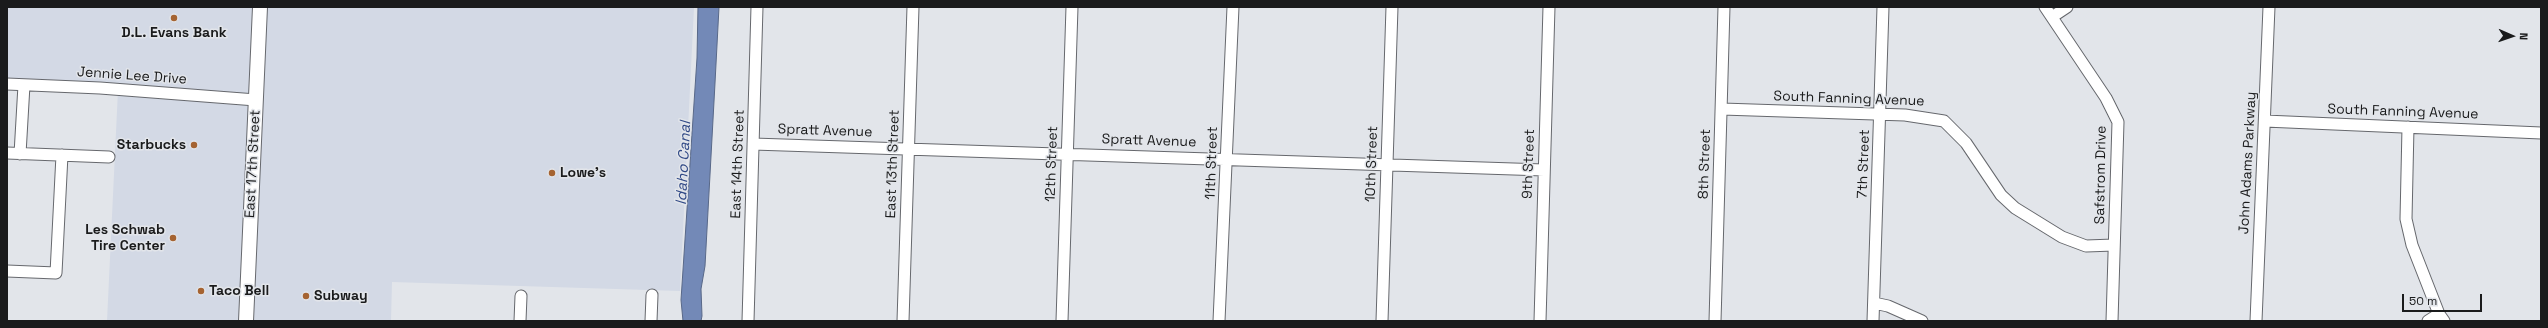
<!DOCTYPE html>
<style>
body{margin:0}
#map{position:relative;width:2548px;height:328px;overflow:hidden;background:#e2e5ea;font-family:"Space Grotesk",sans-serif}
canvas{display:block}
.frame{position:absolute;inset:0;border:8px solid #1a1b1c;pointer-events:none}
.north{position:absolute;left:2492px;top:16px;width:40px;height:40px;-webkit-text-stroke:3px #e2e5ea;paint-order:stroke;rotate:92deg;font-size:11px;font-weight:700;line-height:16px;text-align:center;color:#1a1b1c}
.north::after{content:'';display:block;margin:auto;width:14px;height:18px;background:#1a1b1c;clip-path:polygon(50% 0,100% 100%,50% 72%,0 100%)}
.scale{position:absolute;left:2402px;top:294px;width:80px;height:18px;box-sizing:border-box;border:2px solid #1a1b1c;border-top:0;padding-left:5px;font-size:12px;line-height:14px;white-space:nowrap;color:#1a1b1c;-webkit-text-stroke:3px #e2e5ea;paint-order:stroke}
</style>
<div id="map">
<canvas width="2548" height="328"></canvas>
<div class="frame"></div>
<div class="north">N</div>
<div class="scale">50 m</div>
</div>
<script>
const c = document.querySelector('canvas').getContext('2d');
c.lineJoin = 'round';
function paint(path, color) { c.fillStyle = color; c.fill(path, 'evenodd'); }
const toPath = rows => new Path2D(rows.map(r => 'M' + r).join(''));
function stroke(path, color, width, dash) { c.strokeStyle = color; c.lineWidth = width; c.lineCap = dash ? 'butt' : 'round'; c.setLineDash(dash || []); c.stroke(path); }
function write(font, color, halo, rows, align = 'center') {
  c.font = font + ' "Space Grotesk",sans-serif'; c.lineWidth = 3; c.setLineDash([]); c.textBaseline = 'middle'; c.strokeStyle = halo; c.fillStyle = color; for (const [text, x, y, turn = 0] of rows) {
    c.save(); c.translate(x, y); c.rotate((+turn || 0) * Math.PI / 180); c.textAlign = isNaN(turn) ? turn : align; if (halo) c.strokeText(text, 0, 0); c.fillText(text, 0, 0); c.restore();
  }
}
paint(toPath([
 [7,7,694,7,680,291,392,282,391,321,107,321,118,90,7,84]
]), '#d3d9e5');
const water = toPath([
 [698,7,719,7,715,83,705,266,701,289,702,316,701,321,683,321,681,300,697,58,698,7]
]);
paint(water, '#7389b7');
stroke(water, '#586888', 1);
const minor = toPath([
 [2045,7,2106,98,2118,122,2112,321],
 [2052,17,2067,7],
 [7,84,100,88,256,100],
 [1722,109,1905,115,1944,121,1966,143,2001,195,2015,208,2062,237,2086,246,2114,245],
 [2265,121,2541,133],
 [2408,127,2406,219,2412,245,2439,314,2444,321],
 [753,144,1544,170],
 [7,153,109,157],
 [20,154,24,85],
 [7,271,56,273,62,155],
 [1874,303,1888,306,1922,321],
 [520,321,521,296],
 [651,321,652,295],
 [748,321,757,7],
 [903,321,913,7],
 [1062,321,1072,7],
 [1219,321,1233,7],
 [1382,321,1392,7],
 [1540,321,1549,7],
 [1715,321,1724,7],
 [1873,321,1883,7],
 [2256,321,2269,7],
 [2428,321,2439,314]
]);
const major = toPath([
 [246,321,260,7]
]);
stroke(minor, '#66686d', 13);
stroke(major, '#66686d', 16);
stroke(minor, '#fff', 11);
stroke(major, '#fff', 14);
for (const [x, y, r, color] of [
 [174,18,4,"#a56331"],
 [194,145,4,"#a56331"],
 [552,173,4,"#a56331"],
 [173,238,4,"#a56331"],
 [201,291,4,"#a56331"],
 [306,296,4,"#a56331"]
]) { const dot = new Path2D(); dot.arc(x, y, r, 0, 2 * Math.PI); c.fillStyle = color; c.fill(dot); stroke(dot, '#e2e5ea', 1.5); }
write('bold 14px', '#1a1b1c', '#e2e5ea', [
 ["D.L. Evans Bank",174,33,"center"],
 ["Starbucks",186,145,"right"],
 ["Lowe's",560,173],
 ["Les Schwab",165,230,"right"],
 ["Tire Center",165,246,"right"],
 ["Taco Bell",209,291],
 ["Subway",314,296]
], 'left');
write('14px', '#1a1b1c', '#e2e5ea', [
 ["Jennie Lee Drive",132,76,4],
 ["South Fanning Avenue",1849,99,2],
 ["South Fanning Avenue",2403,112,2],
 ["Spratt Avenue",825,131,2],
 ["Spratt Avenue",1149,141,2],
 ["11th Street",1212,163,-88],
 ["John Adams Parkway",2248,163,-87],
 ["East 17th Street",253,164,-87],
 ["East 14th Street",738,164,-88],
 ["East 13th Street",893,164,-88],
 ["12th Street",1052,164,-88],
 ["10th Street",1372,164,-88],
 ["9th Street",1529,164,-88],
 ["8th Street",1705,164,-88],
 ["7th Street",1864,164,-88],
 ["Safstrom Drive",2101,175,-89]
]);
write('italic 15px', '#304986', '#e2e5ea', [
 ["Idaho Canal",684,163,-87]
]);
</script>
